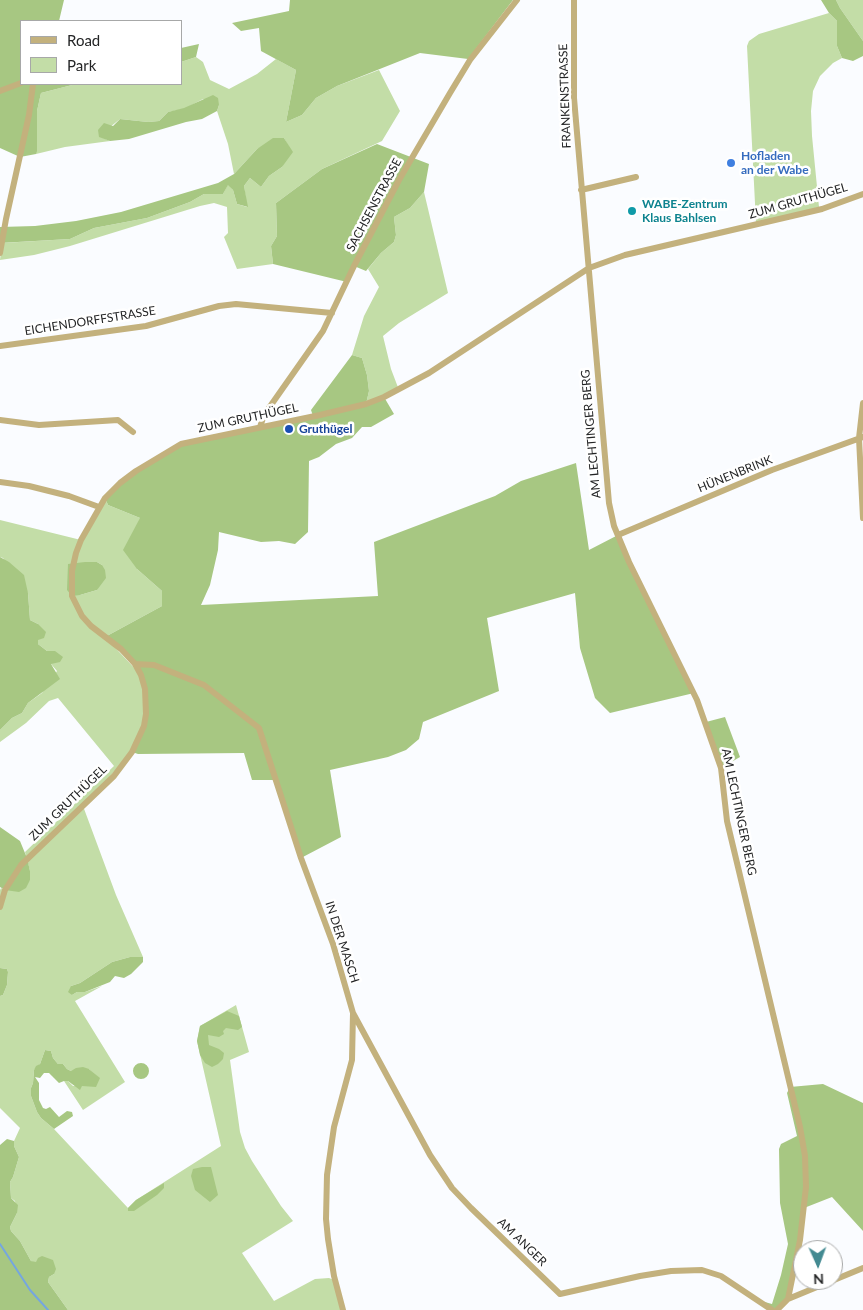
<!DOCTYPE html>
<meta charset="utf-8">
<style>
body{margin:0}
#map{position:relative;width:863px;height:1310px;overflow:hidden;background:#fafcff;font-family:Lato,sans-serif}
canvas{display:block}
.legend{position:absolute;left:20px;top:20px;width:162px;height:65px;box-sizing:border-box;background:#fff;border:1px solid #a7a8a8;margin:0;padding:6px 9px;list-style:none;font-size:15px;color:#242526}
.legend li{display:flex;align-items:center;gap:10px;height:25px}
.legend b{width:25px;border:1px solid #a7a8a8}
.north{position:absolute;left:793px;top:1240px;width:50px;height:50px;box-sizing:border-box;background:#fff;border:1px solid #a7a8a8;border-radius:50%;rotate:178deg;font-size:14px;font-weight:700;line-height:20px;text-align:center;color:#242526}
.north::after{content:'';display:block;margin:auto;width:18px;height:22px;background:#438a91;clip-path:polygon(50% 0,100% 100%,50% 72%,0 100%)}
</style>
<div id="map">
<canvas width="863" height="1310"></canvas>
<ul class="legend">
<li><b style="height:6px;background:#c3b17d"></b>Road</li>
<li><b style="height:14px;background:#c3dda7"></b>Park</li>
</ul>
<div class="north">N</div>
</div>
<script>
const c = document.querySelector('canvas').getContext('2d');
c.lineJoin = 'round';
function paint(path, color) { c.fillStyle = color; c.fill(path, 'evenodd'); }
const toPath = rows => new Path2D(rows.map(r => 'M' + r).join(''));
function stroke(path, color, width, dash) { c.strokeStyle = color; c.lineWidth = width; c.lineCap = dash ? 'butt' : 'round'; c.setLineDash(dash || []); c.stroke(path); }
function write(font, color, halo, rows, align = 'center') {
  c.font = font + ' Lato,sans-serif'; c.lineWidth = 5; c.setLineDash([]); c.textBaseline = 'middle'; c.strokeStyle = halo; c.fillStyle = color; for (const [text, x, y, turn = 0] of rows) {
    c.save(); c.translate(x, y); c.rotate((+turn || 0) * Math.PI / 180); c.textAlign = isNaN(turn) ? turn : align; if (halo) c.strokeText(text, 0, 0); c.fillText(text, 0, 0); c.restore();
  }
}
paint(toPath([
 [836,0,863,0,863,41,840,8],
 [829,13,837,21,837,46,842,58,833,63,820,76,813,91,811,111,812,136,819,207,756,223,747,46,749,41,759,34],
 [196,57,203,62,210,80,229,89,257,74,276,59,296,70,286,122,302,115,316,98,337,86,379,70,400,111,382,141,322,169,276,203,277,236,271,246,273,264,237,269,224,237,228,233,227,207,214,203,200,206,70,246,34,255,0,260,2,243,70,239,94,228,147,218,190,202,204,194,223,194,228,184,233,190,237,204,247,207,244,186,250,178,261,187,269,176,282,167,289,147,284,138,257,149,234,174,228,144,217,111,219,105,203,99,184,109,168,112,159,121,148,122,120,119,99,136,110,141,65,147,36,154,37,111,41,93,76,84,181,84,181,62],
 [424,192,448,293,399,323,383,336,391,369,399,390,366,404,369,391,367,375,362,358,352,355,364,316,379,287,368,269,381,253,394,242,396,235,394,217,410,208],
 [105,498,108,505,140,518,137,569,162,591,162,606,105,637,141,675,146,714,132,752,83,806,116,895,143,957,130,957,112,962,80,983,71,986,72,995,77,992,85,992,102,986,75,1001,125,1082,83,1110,64,1081,68,1081,73,1086,88,1086,99,1078,89,1069,71,1071,67,1069,63,1064,58,1064,53,1058,51,1051,45,1050,40,1064,34,1070,33,1083,31,1088,31,1096,37,1112,41,1118,54,1129,128,1208,136,1200,221,1146,197,1041,200,1026,236,1005,249,1052,230,1060,240,1132,245,1148,252,1161,281,1206,293,1221,242,1253,274,1301,315,1279,329,1278,334,1280,343,1310,68,1310,48,1282,49,1277,54,1274,31,1261,20,1241,11,1231,10,1227,17,1213,15,1201,11,1198,10,1182,13,1177,19,1157,14,1146,14,1141,20,1128,0,1108,0,996,3,995,7,985,8,972,7,969,0,968,0,890,1,888,5,890,30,880,30,871,25,852,114,766,58,698,49,701,26,723,0,742,0,730,12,718,22,713,28,703,42,693,57,671,51,664,47,651,38,644,38,624,30,620,28,593,3,558,0,557,0,520,81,540],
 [85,562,97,562,102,565,97,590,80,595]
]), '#c3dda7');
paint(toPath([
 [0,0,64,0,59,21,21,21,21,84,76,84,41,93,37,111,37,151,36,154,20,157,0,148],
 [290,0,513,0,468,59,420,53,337,86,316,98,302,115,286,122,296,70,261,51,259,28,241,31,232,23,289,11],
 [821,0,836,0,840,8,863,41,863,56,853,61,842,58,837,46,837,21,829,13],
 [199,44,196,57,181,62,181,48],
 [213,95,218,98,219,105,217,111,202,119,186,122,129,139,110,141,99,137,98,130,104,123,113,126,120,119,148,122,159,121,168,112,184,108],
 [273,138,284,138,293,152,282,167,269,176,261,187,250,178,244,186,248,207,237,204,233,190,228,185,223,194,204,194,190,202,147,218,94,228,70,239,0,243,0,227,35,226,76,221,121,212,218,183,234,174,257,149],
 [377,144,429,164,424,192,410,208,394,217,396,235,394,242,381,253,366,271,354,266,347,282,273,264,271,246,277,236,276,203,322,169],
 [352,355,362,358,367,375,369,391,366,404,384,397,394,414,371,427,362,427,352,438,336,444,319,457,309,461,308,532,295,544,279,541,261,542,219,532,218,550,210,585,201,605,378,596,374,542,495,496,521,481,576,463,589,550,618,535,694,693,610,713,595,698,580,648,575,593,487,618,499,691,423,722,419,739,406,750,388,757,330,770,341,837,301,858,276,780,252,780,244,753,138,754,132,752,140,736,147,702,135,664,105,637,162,606,162,591,137,569,123,550,140,518,108,505,105,498,120,483,181,444,313,416,311,410],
 [0,557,9,562,24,575,28,593,30,620,38,624,46,632,44,638,38,640,38,644,47,651,55,651,63,657,60,662,51,664,60,679,28,703,22,713,12,718,0,730],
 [85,562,97,562,102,565,105,570,106,578,97,590,80,595,72,596,67,590,68,564],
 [725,717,740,757,721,768,706,722],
 [0,827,20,841,27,858,30,871,30,880,26,888,19,892,5,890,0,887],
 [130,957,143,957,143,962,131,974,124,978,115,976,110,982,85,992,77,992,72,995,68,992,71,986,80,983,112,962],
 [0,968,7,969,8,972,7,985,3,995,0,996],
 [227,1011,239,1016,242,1027,238,1030,226,1028,223,1031,224,1034,219,1037,208,1035,209,1045,219,1049,224,1053,223,1059,218,1064,212,1067,205,1063,200,1055,197,1041,200,1026],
 [45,1050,51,1051,53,1058,58,1064,63,1064,67,1069,71,1071,76,1068,83,1067,89,1069,100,1078,96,1087,82,1086,80,1090,68,1081,64,1081,59,1083,49,1073,44,1073,40,1078,35,1077,39,1083,39,1100,43,1108,46,1109,50,1107,59,1117,67,1111,72,1112,73,1116,54,1129,41,1118,37,1112,31,1096,31,1088,33,1083,34,1070,36,1066,40,1064],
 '133 1071a8 8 0 1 1 16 0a8 8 0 1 1-16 0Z',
 [823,1084,863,1103,863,1231,832,1197,804,1208,788,1299,777,1310,754,1299,772,1304,781,1275,788,1244,780,1203,779,1149,781,1144,797,1136,787,1093,790,1087],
 [7,1139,14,1141,14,1146,19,1157,13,1177,10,1182,11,1198,18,1205,17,1213,10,1227,11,1231,20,1241,31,1261,36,1262,38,1258,42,1256,53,1260,56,1269,54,1274,49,1277,48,1282,68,1310,0,1310,0,1145],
 [202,1167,211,1167,218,1195,210,1202,195,1190,191,1176,193,1169],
 [164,1183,164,1188,157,1195,134,1211,128,1211,128,1208,136,1200]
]), '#a7c782');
stroke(toPath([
 [0,1244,30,1290,48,1310]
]), '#75a6df', 2);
stroke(toPath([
 [574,0,574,98,609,503,614,526,629,562,697,700,721,768,727,821,800,1127,805,1156,806,1187,800,1240,788,1299,777,1310],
 [0,91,21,83],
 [581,190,636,177],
 [0,253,6,219,29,115,33,84],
 [0,346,146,326,219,306,236,304,332,313],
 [863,403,859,438,863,518],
 [0,420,39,425,118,420,133,432],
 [260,427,264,415,323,331,354,266,399,180,450,93,470,60,517,0],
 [0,482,29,486,69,496,99,507],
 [618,535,772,470,863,437],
 [135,664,154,665,204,685,259,728,301,858,333,944,353,1013,352,1060,334,1127,327,1175,326,1219,328,1239,334,1276,343,1310],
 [0,907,5,890,21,865,114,776,132,752,144,726,146,714,145,689,141,675,135,664,121,649,91,626,82,616,72,596,72,571,76,553,81,540,105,498,120,483,136,471,181,444,320,415,366,404,384,397,429,373,589,268,625,255,822,209,863,194],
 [353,1013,430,1155,452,1188,471,1208,560,1294,640,1276,671,1271,702,1270,721,1276,772,1310],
 [788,1299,863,1268]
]), '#c3b17d', 6);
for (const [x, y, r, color] of [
 [731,163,5,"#3f7fe0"],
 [632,211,5,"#0f9aa8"],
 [289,429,5,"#1a4fb4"]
]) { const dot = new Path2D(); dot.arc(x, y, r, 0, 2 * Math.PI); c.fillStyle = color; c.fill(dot); stroke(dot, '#fff', 2); }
write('12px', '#242526', '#fff', [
 ["FRANKENSTRASSE",565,96,-92],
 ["ZUM GRUTHÜGEL",798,201,-16],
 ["SACHSENSTRASSE",374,205,-62],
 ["EICHENDORFFSTRASSE",90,321,-9],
 ["ZUM GRUTHÜGEL",248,418,-12],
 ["AM LECHTINGER BERG",591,434,-95],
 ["HÜNENBRINK",735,474,-22],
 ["ZUM GRUTHÜGEL",68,803,-44],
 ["AM LECHTINGER BERG",739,812,78],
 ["IN DER MASCH",342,942,72],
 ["AM ANGER",522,1242,44]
]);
write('bold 12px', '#366cbe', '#fff', [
 ["Hofladen",741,156],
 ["an der Wabe",741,170]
], 'left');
write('bold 12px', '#0d838f', '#fff', [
 ["WABE-Zentrum",642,204],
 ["Klaus Bahlsen",642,218]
], 'left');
write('bold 12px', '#164399', '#fff', [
 ["Gruthügel",299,429]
], 'left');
</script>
